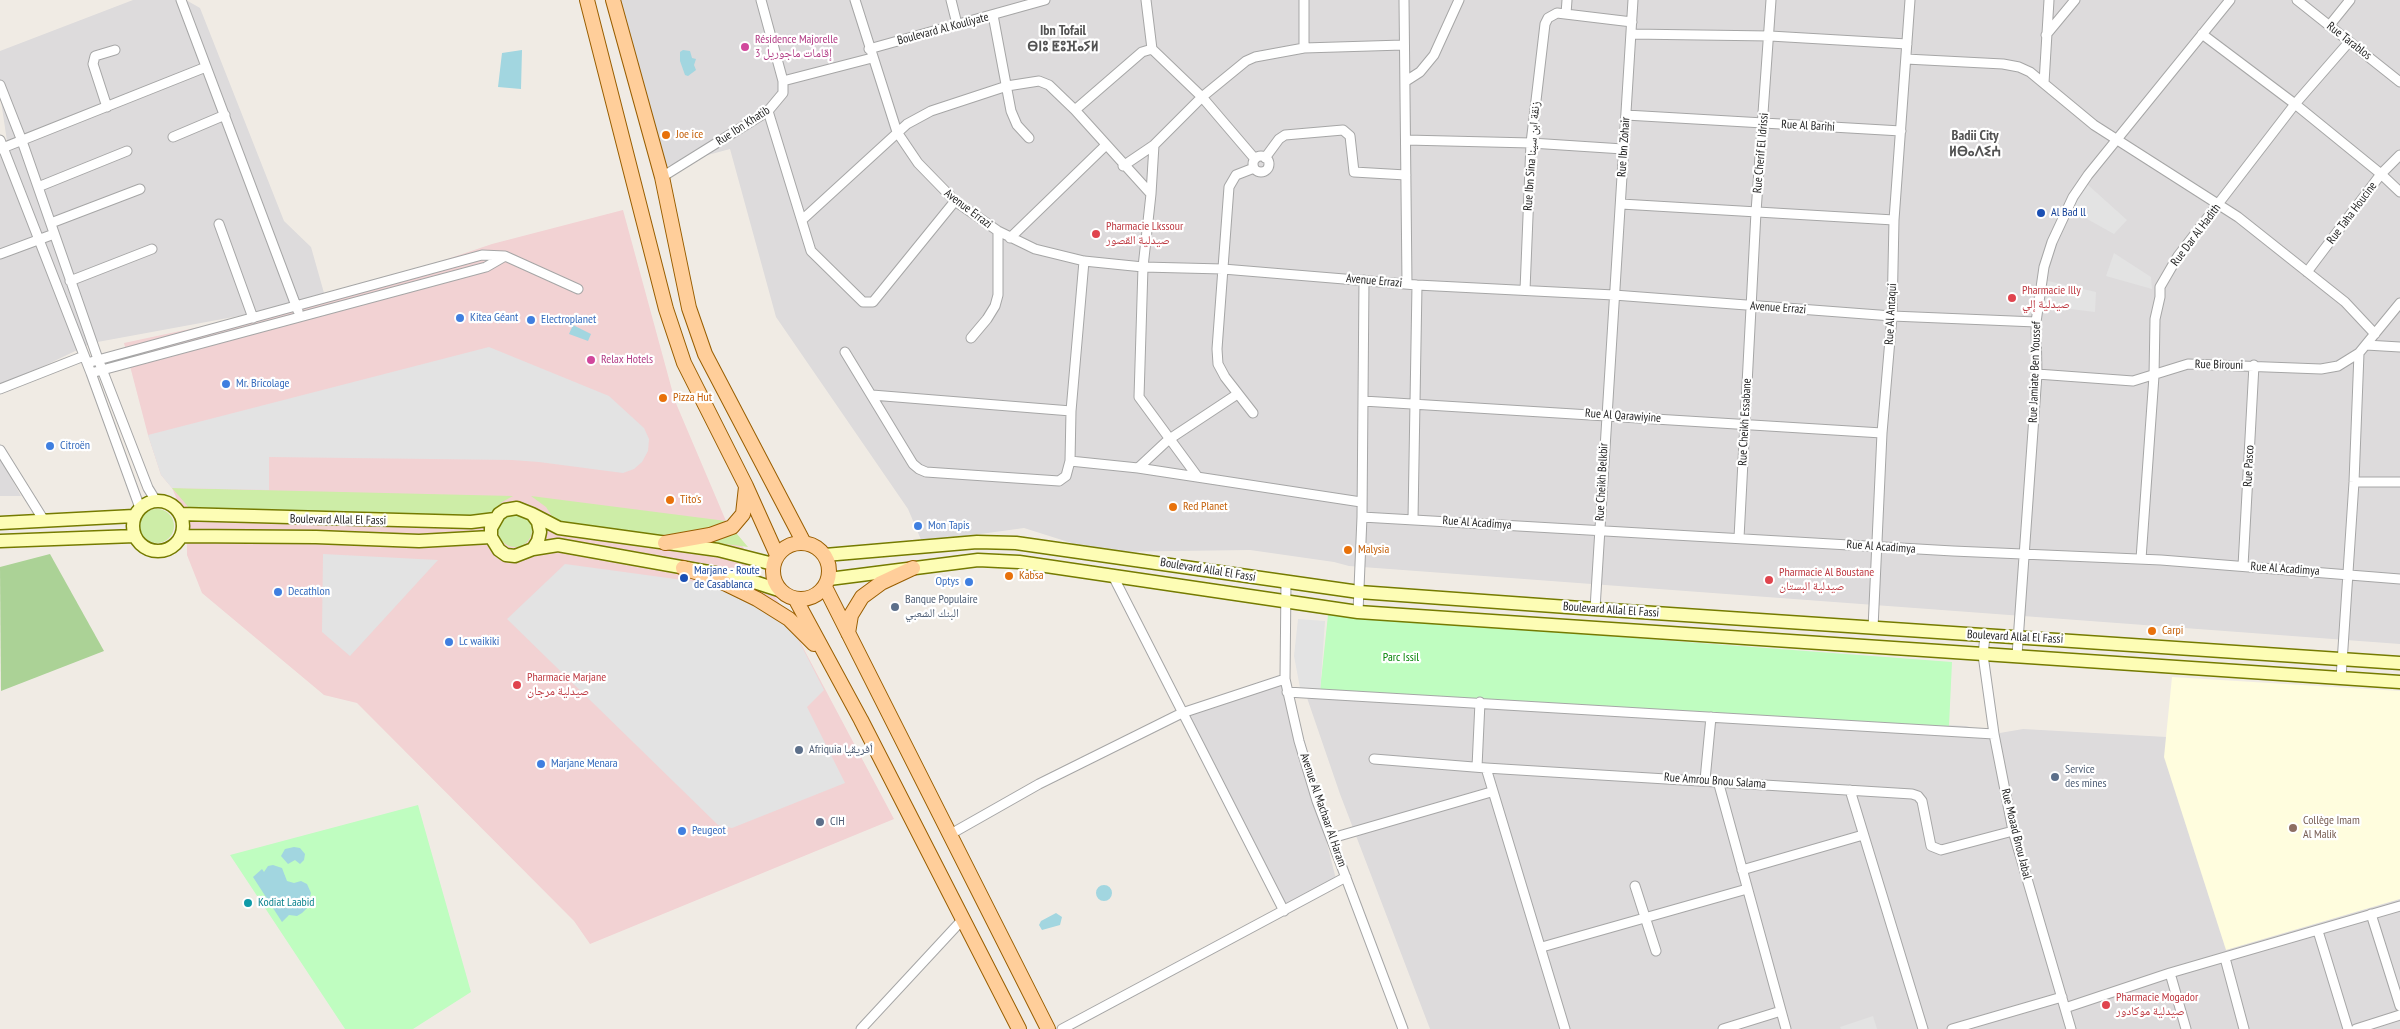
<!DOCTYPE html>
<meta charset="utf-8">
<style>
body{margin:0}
canvas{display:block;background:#f0ebe4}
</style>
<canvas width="2400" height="1029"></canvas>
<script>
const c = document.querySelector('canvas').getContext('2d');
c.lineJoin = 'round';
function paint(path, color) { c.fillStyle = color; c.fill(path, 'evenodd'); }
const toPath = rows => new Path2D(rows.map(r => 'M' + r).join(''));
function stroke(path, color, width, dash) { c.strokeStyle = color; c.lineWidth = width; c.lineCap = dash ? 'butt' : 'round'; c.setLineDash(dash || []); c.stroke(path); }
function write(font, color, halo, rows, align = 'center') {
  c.font = font + ' "PT Sans Narrow","Noto Naskh Arabic","Noto Sans Tifinagh",sans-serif'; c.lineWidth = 4.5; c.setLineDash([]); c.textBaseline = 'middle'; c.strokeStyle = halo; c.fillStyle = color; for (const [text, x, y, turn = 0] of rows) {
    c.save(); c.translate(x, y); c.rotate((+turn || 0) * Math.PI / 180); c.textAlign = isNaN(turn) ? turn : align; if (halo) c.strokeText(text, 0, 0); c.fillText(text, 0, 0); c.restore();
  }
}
paint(toPath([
 [133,0,186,0,200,8,284,221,311,247,326,300,92,343,0,387,0,151,8,148,0,94,0,51],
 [613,0,2400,0,2400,644,1349,566,1334,562,1250,550,1100,552,1024,528,922,542,908,509,776,317,730,149,652,170],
 [0,458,21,496,0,496],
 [1285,679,1337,883,1284,911,1182,713],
 [1305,692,1609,710,1966,726,1994,734,2023,729,2400,750,2400,1029,1430,1029,1340,794]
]), '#dddbdc');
paint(toPath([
 [623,210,675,401,726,521,781,606,894,819,590,944,574,921,357,703,324,695,202,593,187,555,187,522,172,488,161,475,148,435,124,343,326,300,492,244]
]), '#f2d2d3');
paint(toPath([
 [2172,677,2400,691,2400,899,2226,950,2164,757]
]), '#fffdde');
paint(toPath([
 [172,488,513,496,502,502,489,517,191,510],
 [531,496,726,521,748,547,555,521,546,507],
 '140 526a17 17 0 1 1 34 0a17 17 0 1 1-34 0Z',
 '498 530a17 17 0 1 1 34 0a17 17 0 1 1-34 0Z'
]), '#cdeda7');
paint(toPath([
 [50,554,104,651,1,691,0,567]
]), '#abd296');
paint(toPath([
 [1328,615,1952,662,1949,726,1609,710,1320,690],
 [418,805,471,992,413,1029,345,1029,230,855]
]), '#bffdc0');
paint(toPath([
 [2087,184,2127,220,2114,234,2071,210],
 [2114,253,2151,277,2152,289,2106,276],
 [2048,281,2096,292,2095,312,2045,306],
 [489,347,609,396,644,428,649,439,648,451,642,462,634,469,623,473,539,462,512,460,269,457,269,490,172,488,161,475,148,435],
 [323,554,438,560,350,656,322,632],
 [565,564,705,583,781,606,824,690,807,707,845,783,732,828,718,825,507,619],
 [1298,619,1325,621,1320,693,1301,693,1294,656],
 [1873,1016,1877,1029,1841,1029,1840,1027]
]), '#e3e3e3');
paint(toPath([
 [522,50,521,89,498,87,502,53],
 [683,50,690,51,692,58,696,59,694,65,696,70,688,76,685,75,680,61,680,52],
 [573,325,591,334,588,341,569,334],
 [294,847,300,848,305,854,304,860,300,864,295,860,288,864,281,856,285,849],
 [273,865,282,868,287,881,294,883,301,881,307,884,311,893,307,908,302,913,297,916,289,915,282,922,253,877,262,869,264,872,268,866],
 '1096 893a8 8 0 1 1 16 0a8 8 0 1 1-16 0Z',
 [1056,913,1062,917,1060,925,1042,930,1039,925,1041,921]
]), '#a2d6e0');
const street = toPath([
 [181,0,298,311],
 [761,0,783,81],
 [855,0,897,132,918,163,955,201,998,231,1035,249,1084,261,1143,267,1223,269,1417,285,1614,295,1892,316,2036,322],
 [951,0,957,24],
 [1146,0,1152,49],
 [1304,0,1304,48],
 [1404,0,1407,284],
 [2297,0,2400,82],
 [1566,14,1567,0],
 [993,15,1011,111,1017,125,1029,138],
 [2329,26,2350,0],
 [1631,34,1770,36,1907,44],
 [2202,34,2295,104,2381,174,2400,192],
 [2046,35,2075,0],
 [869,49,1045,0],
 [1906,59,2003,64,2019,67,2030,72,2094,125,2238,217,2345,302,2375,334],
 [1406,81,1420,72,1434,55,1459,0],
 [2044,83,2049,0],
 [0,85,22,141,98,359,148,488,156,501],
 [107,107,93,64,95,56,115,50],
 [1075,110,1142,52,1152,49,1202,97,1255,159],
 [768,111,811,251,863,302,873,302,955,201],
 [1626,115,1901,131],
 [173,137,225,115],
 [0,140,91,373,140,508],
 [1406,140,1531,143,1623,149],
 [0,149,206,67],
 '1253 164a8 8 0 1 1 16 0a8 8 0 1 1-16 0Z',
 [1265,158,1279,139,1285,135,1343,130,1350,136,1354,172,1406,175],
 [1123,166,1154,145,1202,97,1246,61,1255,57,1304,48,1403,45],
 [662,177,768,111,783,93,783,81,872,58],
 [38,187,127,151],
 [1151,194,1154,145],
 [1621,204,1894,220],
 [802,220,907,124,931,111,1007,86,1039,81,1049,85,1075,110,1151,194,1143,267,1139,397,1197,476],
 [51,223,140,189],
 [219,224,253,318],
 [1010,238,1105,146],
 [0,254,54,234],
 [2307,272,2381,174,2400,155],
 [70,281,152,249],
 [1525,290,1531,143,1545,24,1548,18,1557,13,1632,22],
 [971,338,987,319,995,306,998,295,998,231],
 [2366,345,2400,347],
 [845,352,913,464,919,469,926,472,1059,481,1066,476,1070,461,1071,411,1084,261],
 [87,363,482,255,505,256,578,289],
 [91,373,486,267,505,256],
 [2037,374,2133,381,2188,364,2321,369,2338,366,2359,353,2400,303],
 [0,389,84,356],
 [872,395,1071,411],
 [1363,401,1882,433],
 [1253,413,1225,377,1218,364,1217,349,1229,187,1236,175,1254,168],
 [0,450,43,519],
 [1070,461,1138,468,1361,502],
 [1138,468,1168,440,1236,395],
 [2354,482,2400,482],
 [1362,517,1953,551,2161,560,2400,579],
 [1413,519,1417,285],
 [1739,538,1756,212,1771,0],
 [2141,559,2154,376,2155,319,2160,297,2160,287,2178,256,2295,104,2349,42],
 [2243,566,2254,365],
 [1113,576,1284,911],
 [1286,582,1285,679,1299,741,1317,801,1403,1029],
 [1595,609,1633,0],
 [1358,612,1362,517,1364,280],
 [1873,628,1882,433,1892,316,1894,220,1910,0],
 [1985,636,1983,655,1994,734,2013,831,2071,1029],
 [2017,655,2037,374,2036,322,2044,267,2052,242,2073,197,2088,175,2230,0],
 [2341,678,2354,482,2359,353],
 [1287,692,1994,734],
 [1374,759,1486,768,1912,794,1918,796,1922,801,1931,846,1941,850,2013,831],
 [1477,767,1480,702],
 [1486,768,1565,1029],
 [1705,780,1711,717],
 [1718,781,1786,1029],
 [1850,790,1923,1029],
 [949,835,1039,784,1182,713,1285,679],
 [1332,838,1491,792],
 [1742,870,1863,835],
 [1635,886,1656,951],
 [2371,914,2400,1006],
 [2318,931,2348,1029],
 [1542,947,1747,889],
 [2225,958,2244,1029],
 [2170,973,2186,1029],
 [2065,1008,2170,973,2400,906],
 [861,1029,963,919],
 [1062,1029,1346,877],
 [1723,1029,1781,1011],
 [1952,1029,2062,997],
 [2356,1029,2400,1015]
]);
const secondary = toPath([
 '133 526a25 25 0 1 1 50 0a25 25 0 1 1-50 0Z',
 [181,514,471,522,495,519],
 [532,514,559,528,718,550,773,564],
 [0,523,134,516],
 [182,536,316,537,419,541,491,537],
 [0,541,135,536],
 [533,549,538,541,540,532,538,522,532,514,517,508,505,510,499,514,491,528,491,537,499,550,506,555,515,556,533,549,558,545,742,578,779,590],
 [825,555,977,542,1016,543,1359,592,1595,609,2400,663],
 [829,579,978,560,1019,562,1358,612,2400,682]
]);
const primary = toPath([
 [587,0,666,309,684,363,746,486,777,555],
 [613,0,662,177,689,308,705,354,804,543],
 '773 571a28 28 0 1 1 56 0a28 28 0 1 1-56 0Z',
 [665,543,710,535,732,527,743,514,746,487],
 [683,568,714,578,757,599,789,619,814,644],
 [825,587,1048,1029],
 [796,600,861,720,1019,1029],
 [848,633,851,615,862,597,881,583,913,568]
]);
stroke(street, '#a6a6a6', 11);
stroke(secondary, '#757b00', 15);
stroke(primary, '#995e00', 16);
stroke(street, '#fff', 9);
stroke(secondary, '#fdfdb5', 12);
stroke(primary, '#ffce9a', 14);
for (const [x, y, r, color] of [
 [745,47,5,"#d1479c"],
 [666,135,5,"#e8710a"],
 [2041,213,5,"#1a4fb4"],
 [1096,234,5,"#e0444e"],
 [2012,298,5,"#e0444e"],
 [460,318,5,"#3f7fe0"],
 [531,320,5,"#3f7fe0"],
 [591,360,5,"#d1479c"],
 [226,384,5,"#3f7fe0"],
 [663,398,5,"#e8710a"],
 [50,446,5,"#3f7fe0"],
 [670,500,5,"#e8710a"],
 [1173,507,5,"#e8710a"],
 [918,526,5,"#3f7fe0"],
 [1348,550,5,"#e8710a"],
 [1009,576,5,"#e8710a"],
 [684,578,5,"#1a4fb4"],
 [1769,580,5,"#e0444e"],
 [969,582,5,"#3f7fe0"],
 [278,592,5,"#3f7fe0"],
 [895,607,5,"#5c6f8a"],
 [2152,631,5,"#e8710a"],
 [449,642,5,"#3f7fe0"],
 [517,685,5,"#e0444e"],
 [799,750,5,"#5c6f8a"],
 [541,764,5,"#3f7fe0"],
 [2055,777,5,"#5c6f8a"],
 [820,822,5,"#5c6f8a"],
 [2293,828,5,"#8d6e63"],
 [682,831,5,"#3f7fe0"],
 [248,903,5,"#0f9aa8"],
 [2106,1005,5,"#e0444e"]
]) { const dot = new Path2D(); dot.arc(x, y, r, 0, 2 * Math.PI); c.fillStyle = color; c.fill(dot); stroke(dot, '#fff', 2); }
write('12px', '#1f1f1f', '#fff', [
 ["Boulevard Al Kouliyate",943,29,-15],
 ["Rue Tarablos",2349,41,38],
 ["Rue Ibn Khatib",743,126,-33],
 ["Rue Al Barihi",1808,126,3],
 ["Rue Ibn Zohair",1624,147,-86],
 ["Rue Cherif El Idrissi",1761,153,-85],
 ["Rue Ibn Sina زنقة ابن سينا",1532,156,-86],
 ["Avenue Errazi",968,209,37],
 ["Rue Taha Houcine",2352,213,-53],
 ["Rue Dar Al Hadith",2196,235,-53],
 ["Avenue Errazi",1374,281,5],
 ["Avenue Errazi",1778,308,4],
 ["Rue Al Antaqui",1891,314,-87],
 ["Rue Birouni",2219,365,1],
 ["Rue Jamiate Ben Youssef",2035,372,-88],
 ["Rue Al Qarawiyine",1623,416,4],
 ["Rue Cheikh Essabane",1745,422,-87],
 ["Rue Pasco",2249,466,-87],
 ["Rue Cheikh Belkbir",1602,482,-87],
 ["Boulevard Allal El Fassi",338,520,1],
 ["Rue Al Acadimya",1477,523,4],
 ["Rue Al Acadimya",1881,547,4],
 ["Rue Al Acadimya",2285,569,4],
 ["Boulevard Allal El Fassi",1208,570,9],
 ["Boulevard Allal El Fassi",1611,610,4],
 ["Boulevard Allal El Fassi",2015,637,3],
 ["Rue Amrou Bnou Salama",1715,781,4],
 ["Avenue Al Machaar Al Haram",1323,810,71],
 ["Rue Moaad Bnou Jabal",2016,834,76]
]);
write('12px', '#b23c85', '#fff', [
 ["Résidence Majorelle",755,40],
 ["إقامات ماجوريل 3",755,54],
 ["Relax Hotels",601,360]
], 'left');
write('12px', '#c56008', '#fff', [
 ["Joe ice",676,135],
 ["Pizza Hut",673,398],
 ["Tito's",680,500],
 ["Red Planet",1183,507],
 ["Malysia",1358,550],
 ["Kabsa",1019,576],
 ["Carpi",2162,631]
], 'left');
write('12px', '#164399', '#fff', [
 ["Al Bad ll",2051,213],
 ["Marjane - Route",694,571],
 ["de Casablanca",694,585]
], 'left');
write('12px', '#be3a42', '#fff', [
 ["Pharmacie Lkssour",1106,227],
 ["صيدلية القصور",1106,241],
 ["Pharmacie Illy",2022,291],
 ["صيدلية إلي",2022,305],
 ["Pharmacie Al Boustane",1779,573],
 ["صيدلية البستان",1779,587],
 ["Pharmacie Marjane",527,678],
 ["صيدلية مرجان",527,692],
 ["Pharmacie Mogador",2116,998],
 ["صيدلية موكادور",2116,1012]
], 'left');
write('12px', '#366cbe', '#fff', [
 ["Kitea Géant",470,318],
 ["Electroplanet",541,320],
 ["Mr. Bricolage",236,384],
 ["Citroën",60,446],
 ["Mon Tapis",928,526],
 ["Optys",959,582,"right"],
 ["Decathlon",288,592],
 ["Lc waikiki",459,642],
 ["Marjane Menara",551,764],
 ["Peugeot",692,831]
], 'left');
write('12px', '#4e5e75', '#fff', [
 ["Banque Populaire",905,600],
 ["البنك الشعبي",905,614],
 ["Afriquia أفريقيا",809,750],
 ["Service",2065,770],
 ["des mines",2065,784],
 ["CIH",830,822]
], 'left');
write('12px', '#058408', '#fff', [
 ["Parc Issil",1401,658]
]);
write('12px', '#785e54', '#fff', [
 ["Collège Imam",2303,821],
 ["Al Malik",2303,835]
], 'left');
write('12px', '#0d838f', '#fff', [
 ["Kodiat Laabid",258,903]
], 'left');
write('bold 14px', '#525252', '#fff', [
 ["Ibn Tofail",1063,31],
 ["ⴱⵏⵓ ⵟⵓⴼⴰⵢⵍ",1063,47],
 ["Badii City",1975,136],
 ["ⵍⴱⴰⴷⵉⵄ",1975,152]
]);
</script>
